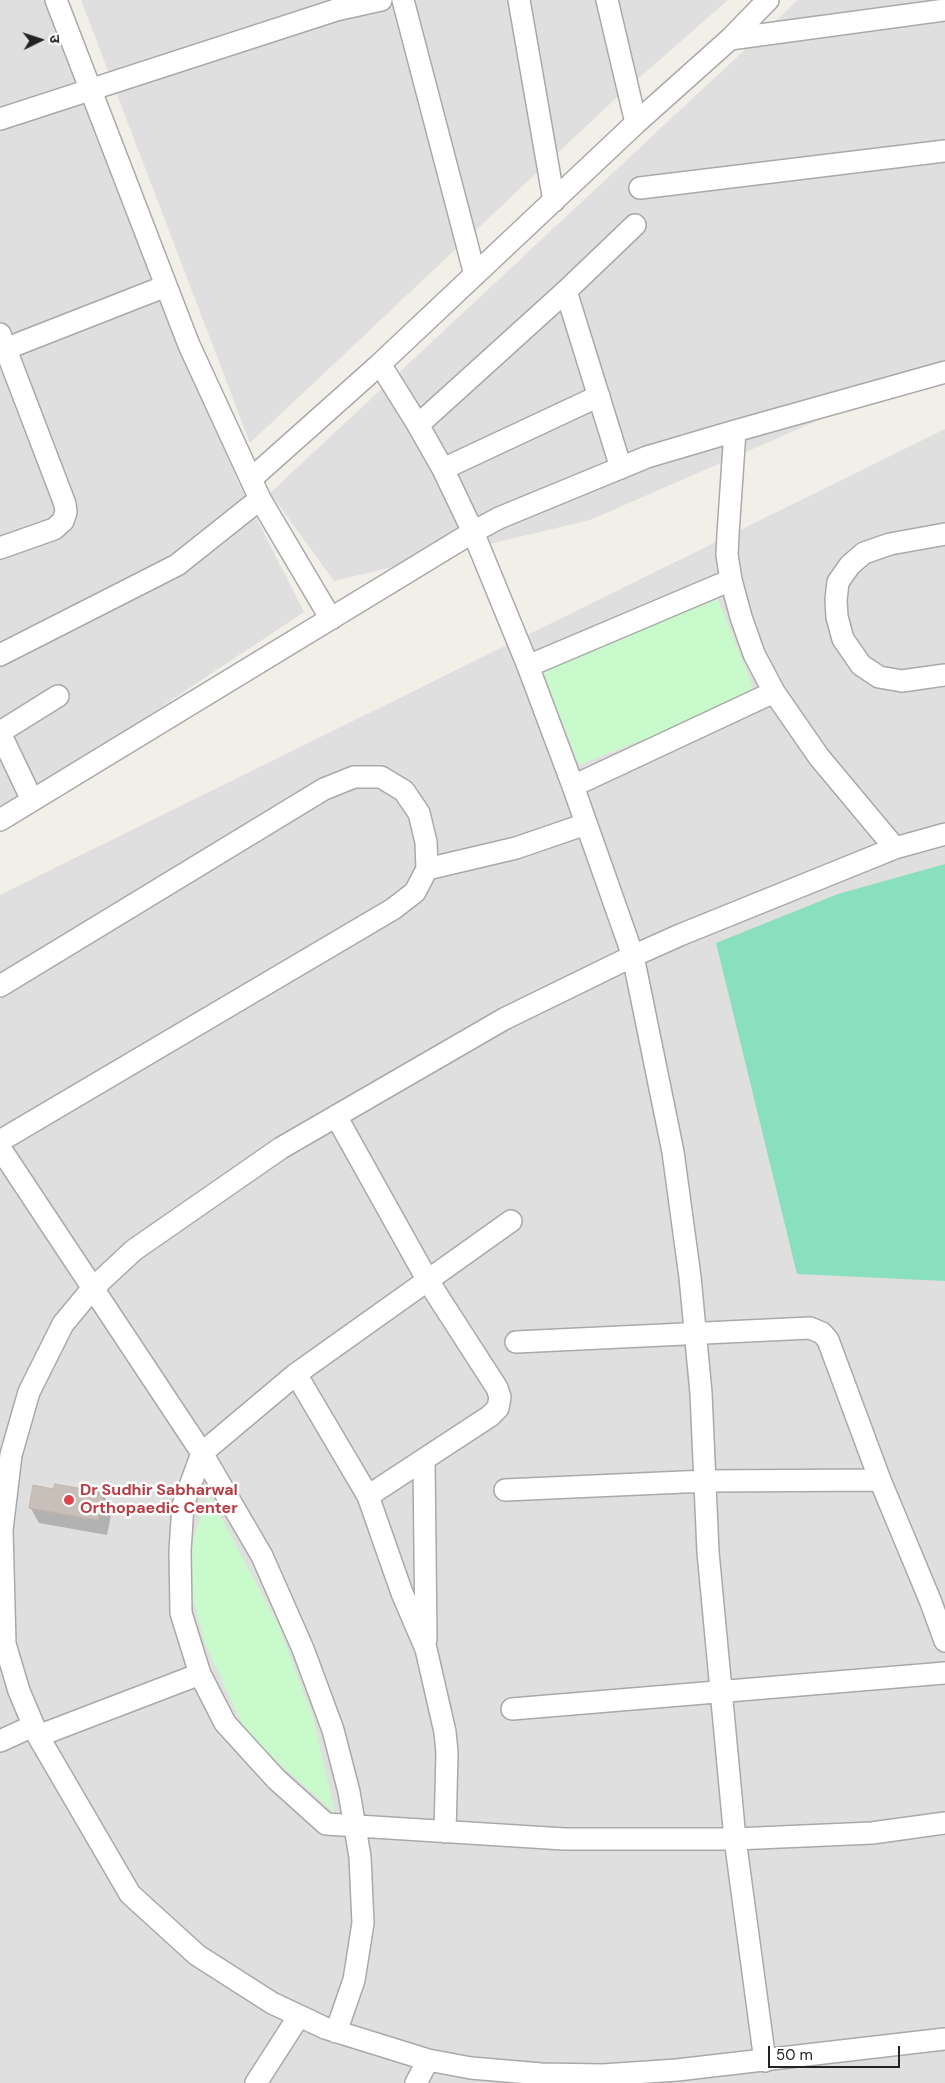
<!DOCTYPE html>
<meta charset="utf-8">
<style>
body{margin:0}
#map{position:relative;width:945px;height:2083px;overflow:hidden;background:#f2efe9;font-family:"DM Sans","Noto Sans Devanagari",sans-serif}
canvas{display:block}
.north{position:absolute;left:15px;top:15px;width:50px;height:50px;-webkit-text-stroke:4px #fff;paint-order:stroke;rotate:86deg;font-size:14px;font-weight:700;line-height:20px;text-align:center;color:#222}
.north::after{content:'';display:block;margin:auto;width:18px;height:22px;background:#222;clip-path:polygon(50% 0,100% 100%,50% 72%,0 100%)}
.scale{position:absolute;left:768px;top:2046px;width:132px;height:22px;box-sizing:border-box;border:2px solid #222;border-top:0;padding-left:6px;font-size:15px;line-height:18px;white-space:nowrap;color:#222;-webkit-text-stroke:4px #fff;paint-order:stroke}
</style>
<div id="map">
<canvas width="945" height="2083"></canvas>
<div class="north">उ</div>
<div class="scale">50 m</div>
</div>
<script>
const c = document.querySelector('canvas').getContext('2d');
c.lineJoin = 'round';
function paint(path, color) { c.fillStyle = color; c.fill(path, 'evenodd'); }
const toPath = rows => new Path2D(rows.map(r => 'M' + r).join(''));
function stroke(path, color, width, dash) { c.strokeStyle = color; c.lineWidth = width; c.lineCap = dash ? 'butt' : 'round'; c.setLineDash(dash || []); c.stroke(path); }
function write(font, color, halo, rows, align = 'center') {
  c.font = font + ' "DM Sans",sans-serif'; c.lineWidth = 5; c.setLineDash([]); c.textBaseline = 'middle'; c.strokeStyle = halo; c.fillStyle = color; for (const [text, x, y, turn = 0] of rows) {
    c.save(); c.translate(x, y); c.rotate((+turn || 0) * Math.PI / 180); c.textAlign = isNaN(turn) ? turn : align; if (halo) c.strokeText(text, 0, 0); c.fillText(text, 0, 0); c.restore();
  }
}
paint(toPath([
 [0,0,45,0,237,480,304,612,0,814],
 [81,0,728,0,615,99,250,443],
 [798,0,945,0,945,361,842,410,590,520,334,581,270,493],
 [945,429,945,2083,0,2083,0,895]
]), '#e0dfdf');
paint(toPath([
 [718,599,756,695,579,765,541,669],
 [209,1495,278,1624,313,1717,335,1813,248,1736,205,1644,189,1583,193,1539]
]), '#c8facc');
paint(toPath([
 [945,864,945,1281,797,1274,716,943,838,894]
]), '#88e0be');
paint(toPath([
 [54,1490,103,1494,112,1510,107,1535,39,1523,30,1507]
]), '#0003');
const building = toPath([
 [55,1484,104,1493,98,1520,29,1508,33,1485,53,1489,55,1484]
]);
paint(building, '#c7bfb8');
stroke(building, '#c4b6ab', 1);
const minor = toPath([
 [56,0,189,345,260,499,331,619],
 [403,0,475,275],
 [519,0,554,201],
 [607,0,636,123],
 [730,39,945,10],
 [0,119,336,10,381,0],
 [640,188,945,151],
 [566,291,621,468],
 [0,334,65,504,66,512,63,521,54,529,0,548],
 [0,351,166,286],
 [380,364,418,425,443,469,473,532,528,666,573,786,633,956,673,1152,690,1277,701,1393,708,1552,735,1839,765,2061],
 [418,425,566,291,635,225],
 [443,469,599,396],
 [251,479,380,364,636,123,730,39,768,0],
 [945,534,890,544,864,553,850,565,838,582,836,600,837,617,843,639,861,665,879,677,902,681,945,675],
 [731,580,727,555,728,534,735,431],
 [0,655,177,565,260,499],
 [528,666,731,580,741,617,754,654,774,692,573,786],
 [774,692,819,757,895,848],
 [0,732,58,696],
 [0,733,32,800],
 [0,820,473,532,499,518,647,457,735,431,945,372],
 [945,834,895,848,680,935,633,956,504,1019,281,1148,134,1250,92,1289,63,1324,29,1392,11,1455,2,1530,5,1644,19,1691,38,1736,130,1894,197,1955,272,2003,325,2028,428,2060,471,2068,541,2074,603,2075,677,2070,945,2039],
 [427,869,516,848,586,824],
 [0,986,324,789,354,777,381,777,404,791,419,813,426,842,427,869,415,892,393,909,0,1141],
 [336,1116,428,1281,497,1388,500,1397,498,1408,490,1416,368,1496],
 [0,1148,202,1453,262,1556,303,1649,333,1730,349,1792,360,1857,363,1923,354,1980,336,2032],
 [511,1221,296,1374,202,1453,183,1505,180,1551,181,1613,200,1674,225,1723,276,1779,326,1824,564,1839,735,1839,872,1833,945,1823],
 [516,1342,810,1328,822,1333,828,1340,880,1480,930,1600,945,1641],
 [296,1374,368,1496,402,1593,426,1649,445,1732,447,1753,445,1832],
 [424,1460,426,1640],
 [505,1490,706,1481,880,1480],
 [512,1709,945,1673],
 [38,1736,200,1674],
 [0,1741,33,1726],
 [256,2083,299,2016],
 [416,2083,428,2060]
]);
stroke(minor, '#a9a9a9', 24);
stroke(minor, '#fff', 21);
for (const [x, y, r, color] of [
 [69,1500,6,"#e0444e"]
]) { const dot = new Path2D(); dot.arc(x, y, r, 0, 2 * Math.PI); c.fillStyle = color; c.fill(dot); stroke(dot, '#fff', 2); }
write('bold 16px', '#be3a42', '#fff', [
 ["Dr Sudhir Sabharwal",80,1491],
 ["Orthopaedic Center",80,1509]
], 'left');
</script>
